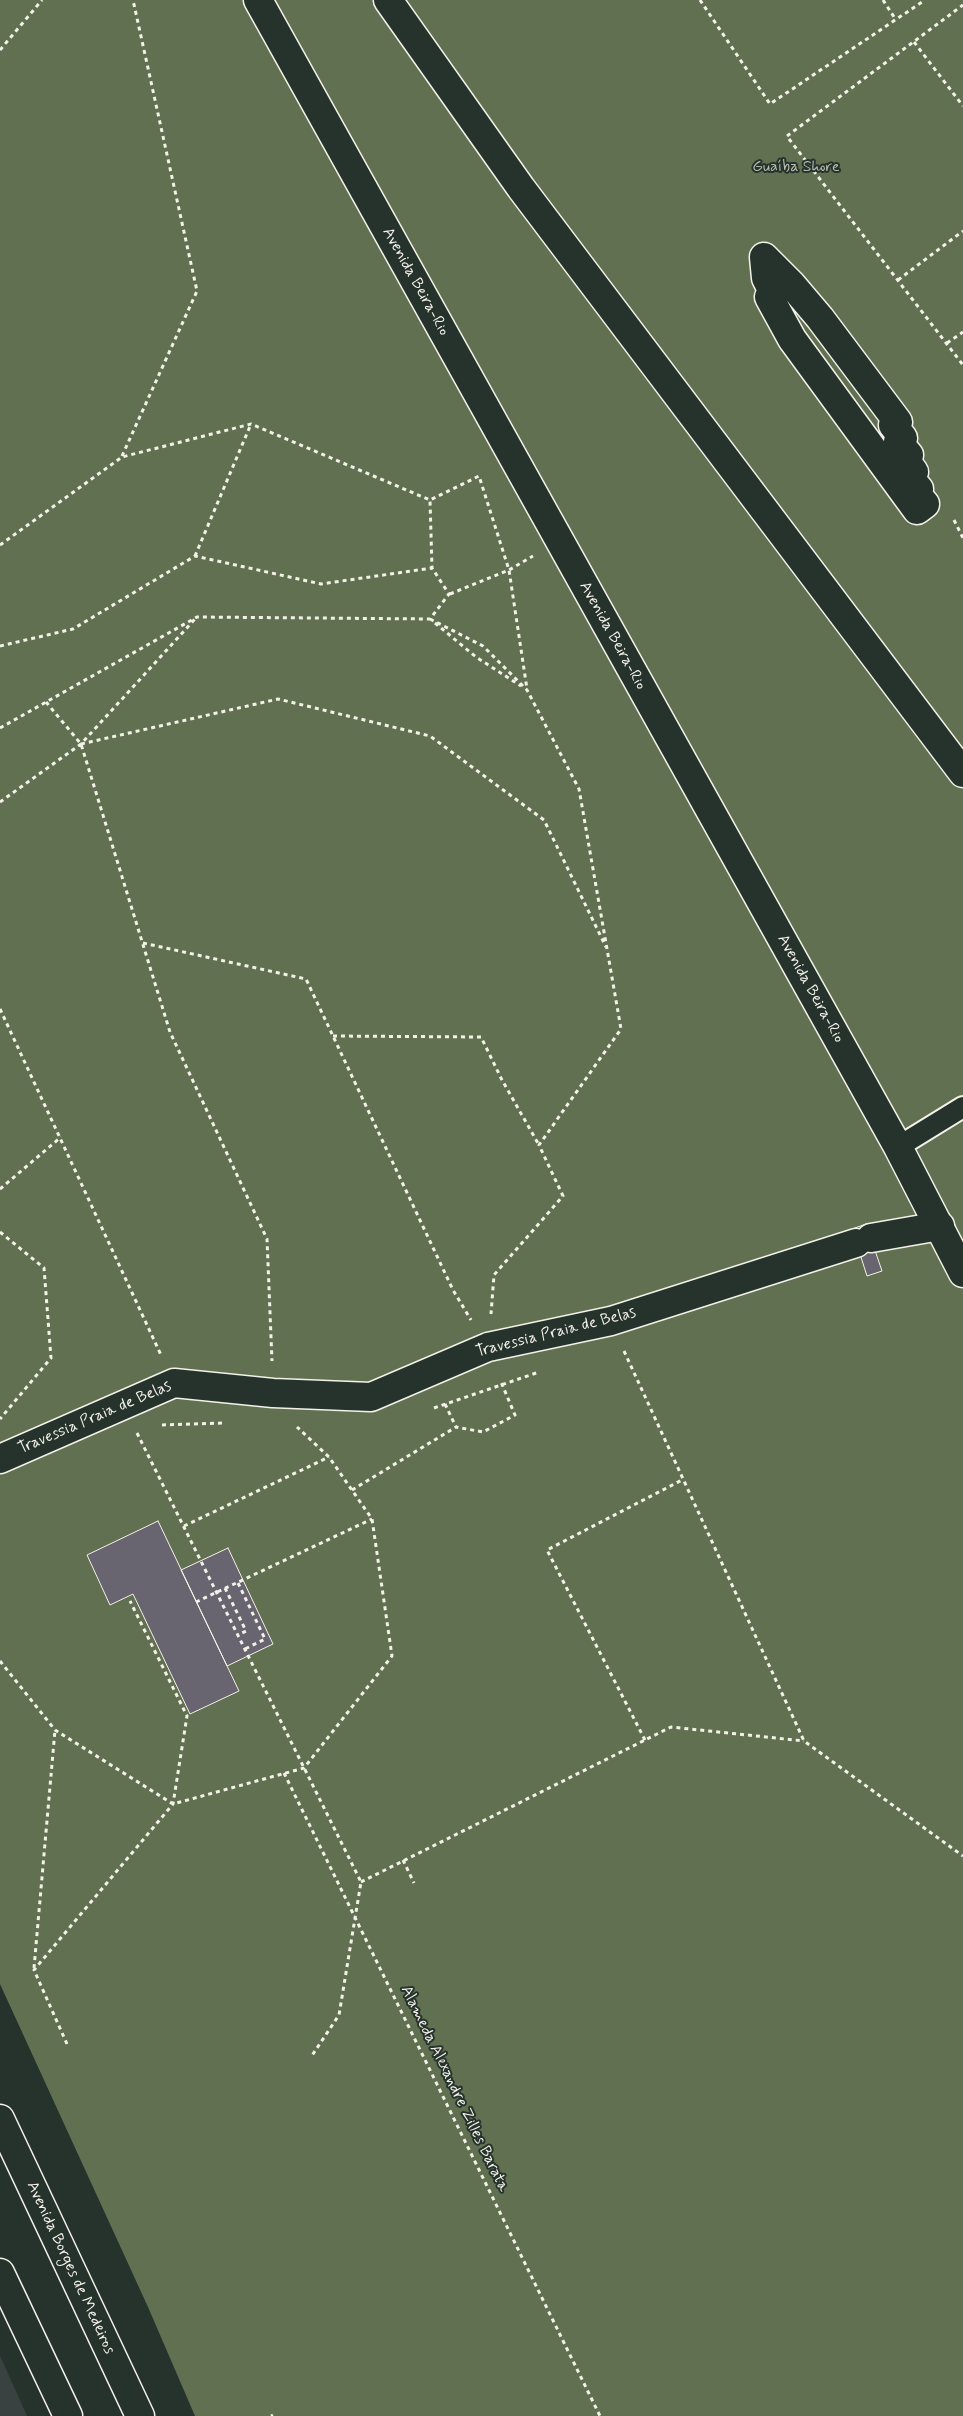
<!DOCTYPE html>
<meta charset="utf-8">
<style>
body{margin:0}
canvas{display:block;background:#26332d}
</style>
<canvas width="963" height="2416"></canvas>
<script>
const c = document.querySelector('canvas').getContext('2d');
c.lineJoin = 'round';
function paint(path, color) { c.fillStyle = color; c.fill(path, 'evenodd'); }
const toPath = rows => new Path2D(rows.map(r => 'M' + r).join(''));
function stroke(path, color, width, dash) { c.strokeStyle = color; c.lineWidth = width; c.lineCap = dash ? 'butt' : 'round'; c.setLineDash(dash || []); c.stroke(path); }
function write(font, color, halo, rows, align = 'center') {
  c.font = font + ' Mynerve,sans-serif'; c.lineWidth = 4; c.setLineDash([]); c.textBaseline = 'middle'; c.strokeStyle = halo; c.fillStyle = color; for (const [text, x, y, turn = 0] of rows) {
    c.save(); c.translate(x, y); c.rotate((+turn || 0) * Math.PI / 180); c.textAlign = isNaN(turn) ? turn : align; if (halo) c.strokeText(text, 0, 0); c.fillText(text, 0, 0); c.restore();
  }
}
paint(toPath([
 [0,2356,27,2416,0,2416]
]), '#3a4241');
paint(toPath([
 [0,0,963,0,963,2416,195,2416,148,2307,0,1984]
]), '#617051');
const building = toPath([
 [866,1224,882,1271,867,1276,852,1229,866,1224],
 [158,1521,239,1691,190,1714,133,1594,110,1605,87,1555,158,1521],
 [228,1548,273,1644,227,1666,181,1570,228,1548]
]);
paint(building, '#686470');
stroke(building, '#f4f1e8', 1);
const service = toPath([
 [898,1147,963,1107]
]);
const pedestrian = toPath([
 [764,257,792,285,820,318,898,422,893,425,903,438,898,442,909,455,904,458,914,472,908,476,919,489,915,492,925,504,917,510,792,339,769,297,774,294,766,278,764,257],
 [871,1238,940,1226],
 [0,1459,174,1383,273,1393,371,1397,488,1347,611,1321,856,1243]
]);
const secondary = toPath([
 [258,0,898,1147,963,1273],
 [388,0,521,188,963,773],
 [0,2119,140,2416],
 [0,2273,68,2416]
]);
stroke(service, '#f4f1e8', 24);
stroke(pedestrian, '#f4f1e8', 31);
stroke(secondary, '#f4f1e8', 31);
stroke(toPath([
 [700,0,770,104,925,0],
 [883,0,896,20],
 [914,42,963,106],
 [0,50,42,0],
 [787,136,963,5],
 [789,139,963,365],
 [898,280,963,231],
 [947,343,963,332],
 [122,456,197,291,133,0],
 [954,520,963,538],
 [0,545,122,457,251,424,430,500,479,476,509,570,527,689],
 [195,556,251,424],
 [450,594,509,570,533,556],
 [430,619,483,646,527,690,579,789,621,1029,539,1145,563,1196,494,1275,491,1314],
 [435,623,476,657,521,686],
 [0,646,73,629,195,556,321,584,432,568],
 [46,702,81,744,170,1032,267,1239,272,1361],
 [0,728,197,617,430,619,449,594,432,568,430,500],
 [81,744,278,699,430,736,544,820,606,947],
 [0,802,81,744,195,619],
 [143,943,306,979,453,1290,471,1320],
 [0,1009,161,1355],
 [333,1036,481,1037,502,1080,539,1145],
 [0,1189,61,1137],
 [0,1232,44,1268,51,1358,0,1419],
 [624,1351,804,1741,963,1856],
 [445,1404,456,1427],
 [434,1408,539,1372],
 [162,1425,225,1423],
 [137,1433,361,1882,339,2015,311,2057],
 [352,1490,456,1427,483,1432,515,1415,501,1382],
 [184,1526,329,1457],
 [238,1583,265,1639,245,1649],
 [225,1588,246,1631,238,1635],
 [196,1602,372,1519],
 [0,1661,55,1730,173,1804,304,1768,392,1656,372,1519,329,1457,297,1427],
 [645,1740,547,1550,682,1480],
 [284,1773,600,2416],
 [403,1860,414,1883],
 [361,1882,671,1727,804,1741],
 [34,1968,55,1730],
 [67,2044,34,1970,173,1804,187,1716,130,1601],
 [271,2416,273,2415]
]), '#f4f1e8', 3, [4, 4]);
stroke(service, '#26332d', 20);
stroke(pedestrian, '#26332d', 28);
stroke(secondary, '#26332d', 28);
write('16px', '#b9bdac', '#26332d', [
 ["Guaíba Shore",796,168]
]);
write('16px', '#f4f1e8', '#26332d', [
 ["Avenida Beira-Rio",415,282,61],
 ["Avenida Beira-Rio",612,636,61],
 ["Avenida Beira-Rio",810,989,61],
 ["Travessia Praia de Belas",556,1333,-14],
 ["Travessia Praia de Belas",95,1418,-23],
 ["Alameda Alexandre Zilles Barata",454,2089,64],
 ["Avenida Borges de Medeiros",70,2268,65]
]);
</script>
